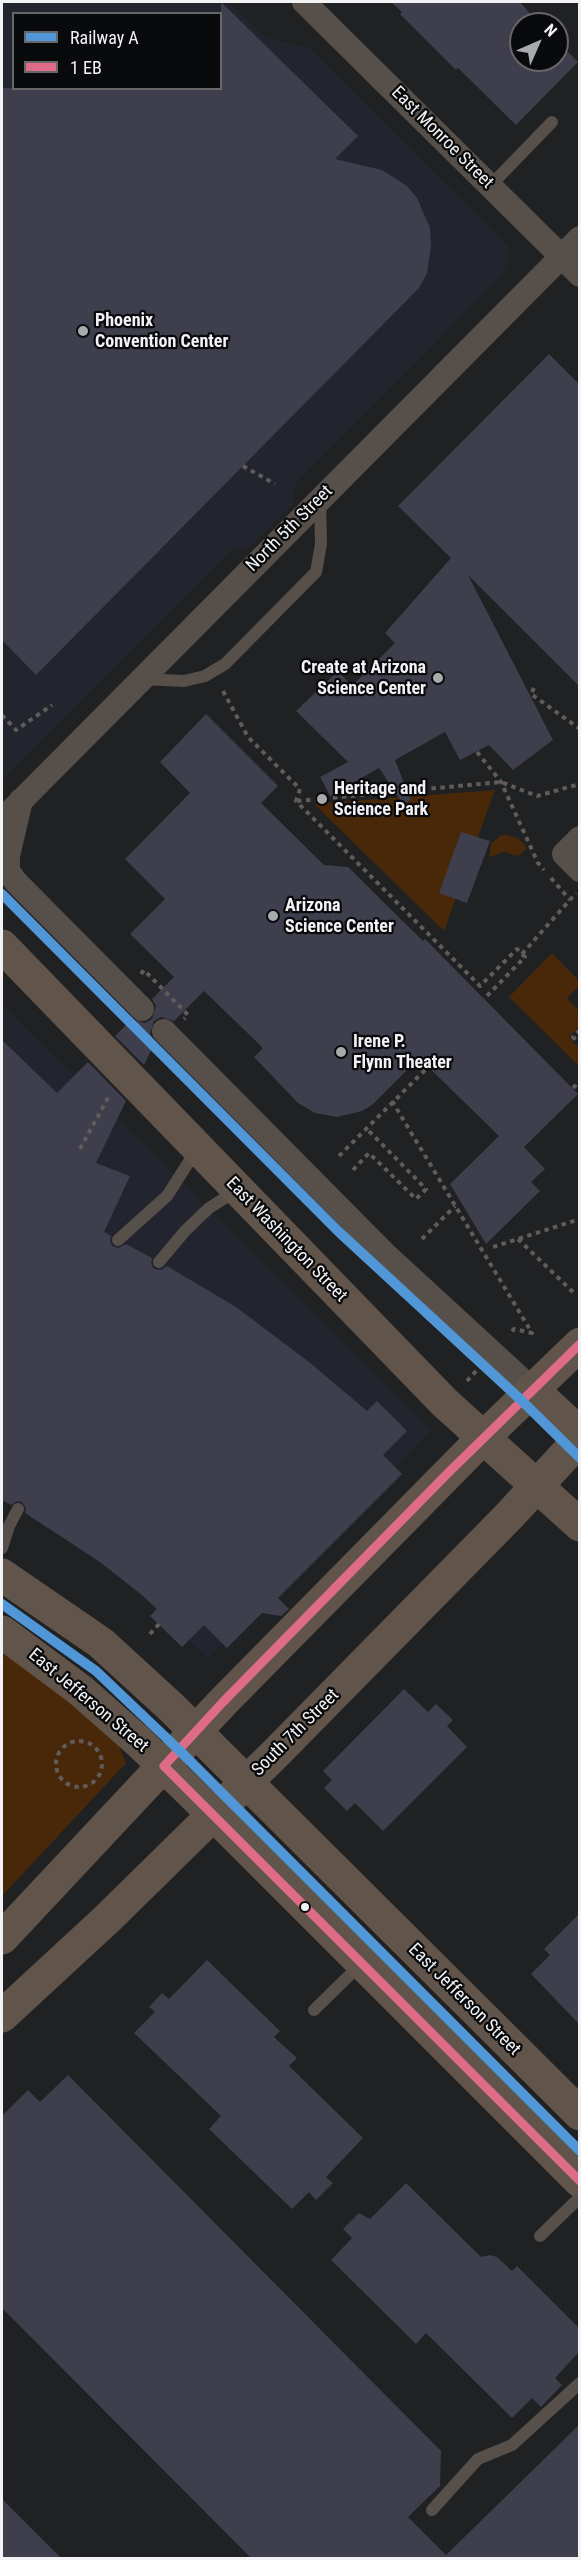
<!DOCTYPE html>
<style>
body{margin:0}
#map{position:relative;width:581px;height:2560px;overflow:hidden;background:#202123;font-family:"Roboto Condensed",sans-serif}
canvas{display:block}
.frame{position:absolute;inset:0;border:3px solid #f3f3f6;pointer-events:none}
.legend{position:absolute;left:12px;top:12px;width:210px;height:78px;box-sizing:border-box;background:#090a0c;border:2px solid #67676a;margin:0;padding:8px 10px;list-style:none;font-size:18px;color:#f3f3f6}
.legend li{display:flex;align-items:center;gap:12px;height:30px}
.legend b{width:30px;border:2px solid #67676a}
.north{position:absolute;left:509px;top:12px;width:60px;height:60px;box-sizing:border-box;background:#090a0c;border:2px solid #67676a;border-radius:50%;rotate:45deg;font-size:16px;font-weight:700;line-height:24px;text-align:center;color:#f3f3f6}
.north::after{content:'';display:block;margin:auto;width:21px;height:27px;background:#a9aaac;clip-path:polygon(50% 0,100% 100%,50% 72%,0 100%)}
</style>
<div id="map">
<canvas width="581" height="2560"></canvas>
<div class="frame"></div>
<ul class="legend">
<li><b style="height:8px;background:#5196d6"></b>Railway A</li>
<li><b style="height:8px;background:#de6c89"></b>1 EB</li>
</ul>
<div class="north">N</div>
</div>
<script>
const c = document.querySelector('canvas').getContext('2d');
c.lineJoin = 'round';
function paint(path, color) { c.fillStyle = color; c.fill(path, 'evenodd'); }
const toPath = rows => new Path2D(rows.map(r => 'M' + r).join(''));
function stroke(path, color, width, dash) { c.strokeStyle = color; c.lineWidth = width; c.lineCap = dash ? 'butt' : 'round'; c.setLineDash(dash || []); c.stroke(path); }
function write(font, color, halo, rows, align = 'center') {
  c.font = font + ' "Roboto Condensed",sans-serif'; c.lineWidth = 4.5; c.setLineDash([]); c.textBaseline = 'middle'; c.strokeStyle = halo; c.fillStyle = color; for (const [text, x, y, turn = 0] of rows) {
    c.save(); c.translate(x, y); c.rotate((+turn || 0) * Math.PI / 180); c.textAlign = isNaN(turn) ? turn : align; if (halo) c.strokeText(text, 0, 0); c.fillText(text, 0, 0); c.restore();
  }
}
paint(toPath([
 [2,2,229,2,266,38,307,47,312,51,499,236,508,247,509,257,508,267,502,276,297,482,293,490,294,503,248,548,234,548,230,551,2,779],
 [14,14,220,14,220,88,14,88],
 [2,1004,432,1430,208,1659,145,1599,101,1564,43,1522,2,1501]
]), '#23252e');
paint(toPath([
 [495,790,444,931,314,804],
 [506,835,518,838,527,848,518,856,504,852,489,857,491,844,500,836],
 [552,953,579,981,579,986,567,998,579,1011,579,1026,569,1037,579,1048,579,1066,509,997],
 [2,1643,70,1700,119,1746,126,1763,2,1896]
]), '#49280a');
paint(toPath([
 [221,2,358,136,335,159,382,170,407,186,417,198,430,228,431,246,427,273,419,288,36,675,2,640,2,88,220,88],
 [391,2,520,2,539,24,521,24,521,60,557,60,557,41,578,62,516,125,458,68,456,70,400,14,402,12],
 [549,354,579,384,579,686,468,575,553,740,513,770,489,745,460,760,445,732,395,760,411,800,403,804,379,768,330,796,320,777,348,762,296,711,338,671,352,686,395,643,385,633,451,558,398,506],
 [206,714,278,786,261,803,324,865,348,867,423,941,425,939,578,1094,524,1147,545,1169,531,1182,540,1191,486,1244,450,1184,499,1136,419,1058,372,1105,362,1111,337,1117,315,1113,298,1103,254,1057,263,1048,204,991,174,1021,161,1017,154,1021,150,1034,155,1042,144,1065,115,1036,132,1019,145,1023,152,1019,156,1006,152,999,174,977,130,934,165,899,125,859,190,793,160,762],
 [461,832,490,841,467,903,439,893],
 [2,1040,57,1093,88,1062,126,1101,96,1163,130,1176,104,1232,111,1236,110,1241,112,1246,119,1248,126,1244,152,1258,151,1264,154,1269,161,1270,167,1266,236,1307,309,1362,367,1411,377,1401,407,1431,383,1455,402,1474,278,1598,289,1609,281,1616,262,1613,227,1648,204,1625,182,1647,150,1616,157,1609,142,1595,100,1562,25,1513,26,1508,22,1502,17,1501,11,1505,2,1500],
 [404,1689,428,1712,436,1704,453,1720,447,1726,467,1747,383,1831,355,1803,347,1811,324,1788,332,1780,323,1771],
 [579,1914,579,2024,531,1974,550,1955,544,1949],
 [207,1960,280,2031,274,2037,297,2058,289,2066,363,2138,326,2177,333,2183,316,2200,309,2192,292,2209,209,2129,221,2116,134,2033,155,2012,149,2007,162,1993,169,1999],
 [68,2075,441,2451,440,2486,408,2517,446,2555,579,2425,579,2559,252,2559,2,2308,2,2116,28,2090,40,2102],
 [406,2183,481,2257,490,2255,497,2257,512,2271,517,2266,579,2328,579,2352,555,2378,562,2385,541,2407,532,2398,512,2418,426,2333,416,2344,331,2260,352,2238,343,2229,359,2213,370,2219],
 [2,2499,62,2559,2,2559]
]), '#3e3e4c');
stroke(toPath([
 [243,466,275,484],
 [534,688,531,694,580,729],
 [223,691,248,737,300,789,296,801,480,986,517,949,525,957,484,999],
 [2,715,16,730,52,705],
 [477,752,501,782,538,863,544,870],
 [297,801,501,782,537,796,580,784],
 [551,878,570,900],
 [522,954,576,893],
 [141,974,144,970,188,1015,184,1019],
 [580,1030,573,1037,580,1044],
 [573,1088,580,1081],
 [392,1101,532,1333,514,1329,509,1335],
 [80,1149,109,1096],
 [339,1156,432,1063],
 [353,1170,369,1153,416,1199,426,1189,366,1128],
 [422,1239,455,1206],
 [518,1239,573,1292],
 [493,1247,580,1219],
 [467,1381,476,1371],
 [150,1634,159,1624],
 '56 1764a23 23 0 1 1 46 0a23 23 0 1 1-46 0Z'
]), '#615c59', 4, [4.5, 4.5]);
stroke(toPath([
 [490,186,552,122],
 [142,679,184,681,205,676,225,664,316,572,321,544,320,500],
 [118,1240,167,1196,197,1149],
 [159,1262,185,1231,209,1208,236,1191],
 [2,1548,9,1526,18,1509],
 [314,2010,361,1964],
 [540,2236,580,2197],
 [432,2510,478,2459,512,2445,580,2383]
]), '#574f49', 12);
stroke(toPath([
 [304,2,580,275],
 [21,800,8,856,8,871,16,882,142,1009],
 [2,820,580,238],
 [580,838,564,854,580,870],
 [164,1031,384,1253,532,1389]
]), '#574f49', 24);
stroke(toPath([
 [2,946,445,1403,580,1525],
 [532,1389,580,1434],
 [2,1575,101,1643,172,1708,580,2114],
 [2,1632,80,1690,139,1742,214,1815,580,2181],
 [2,1938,223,1702,484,1437,580,1344],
 [2,2016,107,1919,275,1754,509,1516,580,1439]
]), '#61544a', 33);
stroke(toPath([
 [580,1344,448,1473,223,1702,164,1766,580,2181]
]), '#de6c89', 9);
stroke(toPath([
 [2,894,339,1232,521,1400,580,1458],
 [2,1604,96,1671,179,1750,580,2151]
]), '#5196d6', 10);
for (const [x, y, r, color] of [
 [83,331,6,"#a9aaac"],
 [438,678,6,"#a9aaac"],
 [322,799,6,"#a9aaac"],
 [273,916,6,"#a9aaac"],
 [341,1052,6,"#a9aaac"],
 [305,1907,5,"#f3f3f6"]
]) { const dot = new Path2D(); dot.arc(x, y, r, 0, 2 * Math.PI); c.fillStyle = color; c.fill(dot); stroke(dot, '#090a0c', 2); }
write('18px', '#f3f3f6', '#090a0c', [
 ["East Monroe Street",442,138,45],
 ["North 5th Street",290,529,-45],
 ["East Washington Street",286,1240,46],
 ["East Jefferson Street",88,1701,40],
 ["South 7th Street",296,1733,-45],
 ["East Jefferson Street",464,2000,45]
]);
write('bold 18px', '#f3f3f6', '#090a0c', [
 ["Phoenix",95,321],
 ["Convention Center",95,342],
 ["Create at Arizona",426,668,"right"],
 ["Science Center",426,689,"right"],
 ["Heritage and",334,789],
 ["Science Park",334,810],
 ["Arizona",285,906],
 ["Science Center",285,927],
 ["Irene P.",353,1042],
 ["Flynn Theater",353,1063]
], 'left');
</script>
